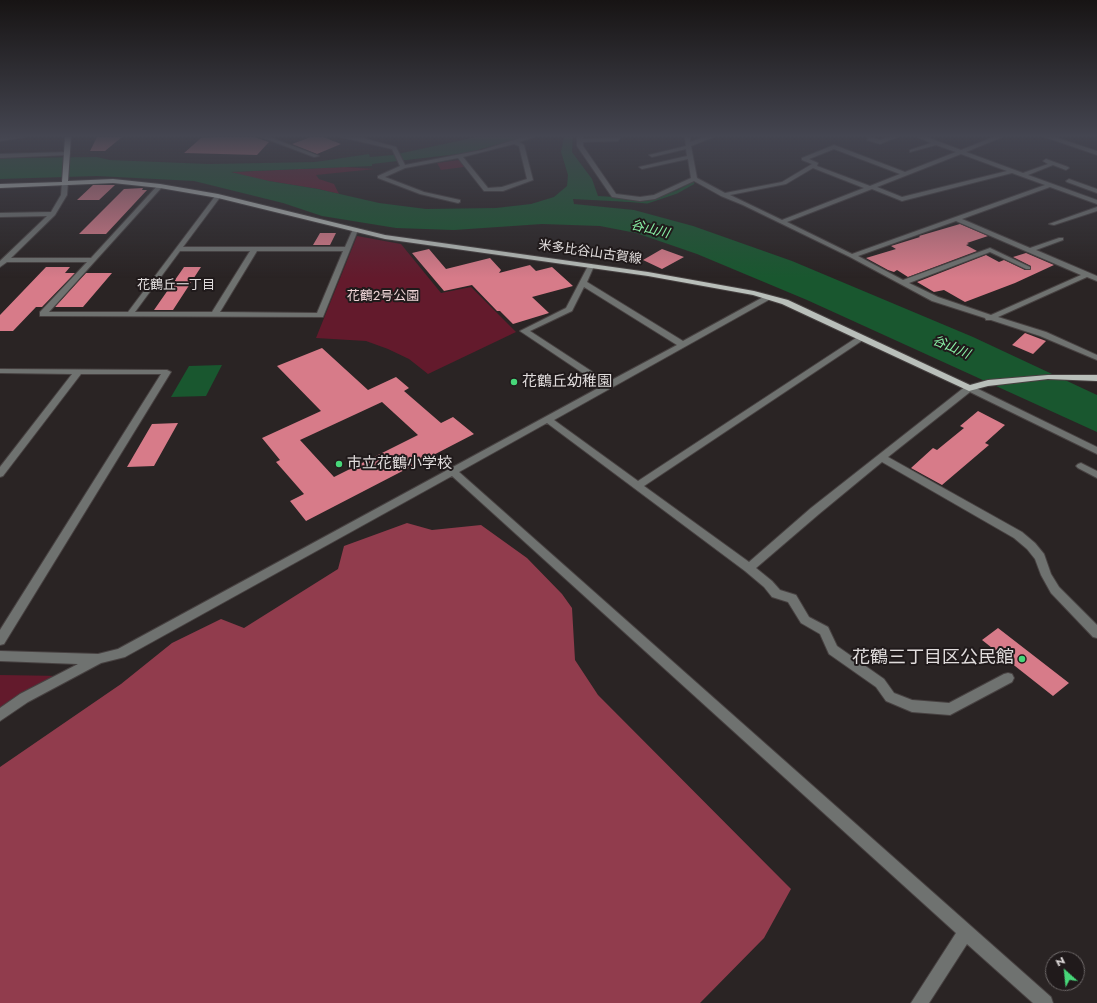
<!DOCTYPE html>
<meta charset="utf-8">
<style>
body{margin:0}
#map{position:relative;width:1097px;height:1003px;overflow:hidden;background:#2a2424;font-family:Jost,sans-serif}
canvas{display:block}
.north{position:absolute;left:1045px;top:951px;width:40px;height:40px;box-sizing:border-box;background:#201a1b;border:1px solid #6d6868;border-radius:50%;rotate:333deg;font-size:11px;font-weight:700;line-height:16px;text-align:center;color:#e0dcdc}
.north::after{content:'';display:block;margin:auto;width:14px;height:18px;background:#47d779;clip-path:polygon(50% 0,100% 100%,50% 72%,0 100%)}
</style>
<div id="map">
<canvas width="1097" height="1003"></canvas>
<div class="north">N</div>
</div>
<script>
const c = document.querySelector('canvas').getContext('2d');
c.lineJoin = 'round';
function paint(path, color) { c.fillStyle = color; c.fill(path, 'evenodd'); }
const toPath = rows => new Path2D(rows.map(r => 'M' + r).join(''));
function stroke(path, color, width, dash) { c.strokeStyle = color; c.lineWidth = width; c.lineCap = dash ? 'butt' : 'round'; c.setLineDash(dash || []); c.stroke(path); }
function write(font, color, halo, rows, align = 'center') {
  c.font = font + ' Jost,"Noto Sans JP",sans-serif'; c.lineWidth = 4; c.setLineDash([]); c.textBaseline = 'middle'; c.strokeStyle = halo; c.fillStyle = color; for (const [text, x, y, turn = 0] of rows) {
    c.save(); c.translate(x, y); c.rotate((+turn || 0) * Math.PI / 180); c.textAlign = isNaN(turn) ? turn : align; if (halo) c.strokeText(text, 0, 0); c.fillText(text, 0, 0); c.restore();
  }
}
paint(toPath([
 [458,160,461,161,464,167,441,170,437,163],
 [344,167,375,169,316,175,319,179,334,184,339,194,318,189,256,179,231,172],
 [357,236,401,244,441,293,471,287,516,332,428,374,409,359,388,349,366,341,316,338],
 [0,675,63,676,20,696,0,708]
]), '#631a2c');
paint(toPath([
 [407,523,432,530,481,525,527,558,562,594,572,608,575,660,598,695,791,889,764,938,700,1003,0,1003,0,767,121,684,172,643,221,619,244,628,338,569,344,546]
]), '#913c4d');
paint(toPath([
 [476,137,524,137,467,153,372,164,372,166,231,172,269,181,318,189,379,203,426,209,496,208,531,204,554,197,567,186,568,175,561,152,564,137,573,137,572,152,592,179,598,196,631,198,630,202,573,199,574,204,634,210,693,226,792,261,973,337,1097,395,1097,432,807,300,697,254,636,233,600,226,542,224,454,230,396,228,322,216,283,203,194,181,97,176,0,179,0,158,97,157,110,160,209,164,315,162,369,154,370,157,393,155],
 [222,365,206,396,171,397,189,366]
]), '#19572f');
stroke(toPath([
 [624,200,647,202,677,192,693,183]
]), '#19572f', 3);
paint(toPath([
 [97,137,122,137,105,151,90,151],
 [216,137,254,137,269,142,257,155,184,153,201,138],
 [311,137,323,137,341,144,317,154,292,144],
 [93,185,115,185,99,200,77,200],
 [143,188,142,190,147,190,106,234,79,234,124,189],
 [960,224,988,236,967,243,969,244,966,245,977,251,908,277,897,270,894,272,888,270,866,258,896,249,891,246,920,237,919,236],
 [320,233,336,233,330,245,313,245],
 [429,249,446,269,490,258,501,270,499,273,530,265,536,271,552,267,573,286,532,297,549,313,513,324,500,311,497,311,472,285,444,291,412,253],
 [662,249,684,257,662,269,643,260],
 [1026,253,1054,265,1015,283,965,302,944,290,934,292,917,282,986,255,999,262,1004,260,1025,270,1030,270,1031,266,1013,257],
 [46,267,70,267,65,273,75,273,42,307,36,307,13,331,0,331,0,315],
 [184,267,201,267,173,310,154,310],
 [86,273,112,273,83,307,55,307],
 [1025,333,1046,341,1033,354,1012,345],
 [322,348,368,390,396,377,409,388,404,391,441,423,453,417,474,434,306,521,290,501,304,494,276,462,280,460,262,438,321,411,277,366],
 [382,402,418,435,334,477,300,440],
 [978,411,1005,425,985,443,989,445,942,485,911,468,933,448,937,450,964,428,960,426],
 [178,423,154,466,127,467,152,424],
 [998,628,1069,683,1053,696,982,640]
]), '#d77b89');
const minor = toPath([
 [0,137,24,137,0,141,0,137],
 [261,137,269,137,319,156,314,157,261,137],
 [341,137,362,138,396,147,405,165,482,150,524,137,533,137,519,142,524,145,533,180,503,191,484,191,458,158,405,168,385,177,424,192,460,200,460,202,458,203,420,194,378,178,378,176,400,166,392,149,341,137],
 [514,144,519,146,527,179,502,187,488,188,463,157,514,144],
 [577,137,583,137,583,139,620,138,618,141,583,142,583,146,616,194,640,197,654,195,691,178,688,159,642,169,639,167,687,156,686,149,652,157,649,155,686,146,685,137,690,137,690,142,705,137,713,137,691,146,697,178,725,193,782,182,812,164,802,160,802,158,834,145,905,172,956,152,936,145,910,152,910,150,931,143,918,137,926,137,961,150,994,137,1002,137,966,152,1023,173,1048,164,1043,161,1046,159,1068,167,1069,168,1066,170,1053,165,1028,175,1097,200,1097,204,1050,187,962,219,1030,248,1059,238,1063,238,1063,240,1036,250,1097,276,1097,281,1087,277,998,317,1046,332,1097,355,1097,360,1040,336,991,320,986,320,985,318,932,301,850,257,743,205,721,196,694,181,655,199,640,201,612,197,577,146,577,137],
 [834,149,900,174,870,186,817,166,818,163,809,159,834,149],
 [961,154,1007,171,902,197,877,187,961,154],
 [813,168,864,188,782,220,730,195,786,184,813,168],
 [1012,173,1045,185,852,254,787,222,872,189,902,201,1012,173],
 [956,221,1081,275,991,315,938,297,909,283,990,252,1026,269,1030,269,1030,267,990,248,903,280,858,256,956,221],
 [869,137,880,140,889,137,897,137,880,144,867,140,869,137],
 [1045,137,1054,137,1097,151,1097,155,1045,137],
 [70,152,70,154,68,155,0,158,0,154,70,152],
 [1069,179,1097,189,1097,193,1067,182,1066,181,1069,179],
 [65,180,68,182,67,195,55,215,11,258,91,258,158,185,163,186,49,312,128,312,216,195,221,196,183,247,345,247,353,229,358,230,323,317,43,316,40,316,40,312,87,262,7,262,0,267,0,261,47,216,0,217,0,213,51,212,61,195,62,182,65,180],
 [180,251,250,251,212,312,135,312,180,251],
 [257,251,343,251,317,313,220,312,257,251],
 [1097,207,1097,211,1054,225,1049,224,1097,207],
 [591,264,594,266,587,282,683,341,767,295,774,297,554,420,638,481,859,336,865,336,866,338,644,486,749,562,811,508,966,386,972,386,1097,447,1097,454,970,392,888,457,1022,532,1035,543,1044,554,1051,574,1059,587,1097,625,1097,638,1093,637,1051,593,1041,575,1035,559,1027,549,1014,538,882,462,819,514,756,568,772,581,780,590,796,595,809,617,828,627,837,646,884,679,894,693,912,700,949,703,1004,674,1008,673,1012,674,1014,678,1012,682,950,715,912,712,886,701,876,687,829,654,820,634,801,623,788,602,772,597,764,587,745,571,547,423,459,472,1051,997,1053,1003,1033,1003,967,944,929,1003,911,1003,956,933,452,476,125,657,101,663,28,702,0,721,0,708,20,694,78,664,0,661,0,651,98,654,118,649,602,386,520,331,566,308,588,266,591,264],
 [584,287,677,345,608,382,530,331,572,311,584,287],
 [0,369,167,370,171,372,4,644,0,645,0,630,161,374,81,374,3,476,0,477,0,467,72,374,0,373,0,369],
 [1081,463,1097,471,1097,478,1078,468,1076,466,1078,464,1081,463]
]);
const major = toPath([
 [65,137,71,137,68,181,113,179,160,184,218,194,385,235,648,272,754,291,788,300,970,385,988,380,1048,375,1097,375,1097,381,1048,379,988,386,969,391,782,304,753,295,648,276,385,239,218,198,160,188,113,183,0,188,0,184,62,182,65,137]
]);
stroke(minor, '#474141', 2);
stroke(major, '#474141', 2);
paint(minor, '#6f7270');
paint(major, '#b9bfba');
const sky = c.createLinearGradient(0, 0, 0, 278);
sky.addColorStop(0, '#171414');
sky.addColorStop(0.49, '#444550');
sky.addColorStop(1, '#44455000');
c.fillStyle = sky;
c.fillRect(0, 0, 1097, 278);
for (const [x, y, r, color] of [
 [514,382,4,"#47d779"],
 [339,464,4,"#47d779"],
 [1022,659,4,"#47d779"]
]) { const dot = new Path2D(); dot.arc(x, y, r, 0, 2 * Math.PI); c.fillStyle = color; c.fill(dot); stroke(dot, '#201a1b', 1.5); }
write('italic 13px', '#8bf5a8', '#201a1b', [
 ["谷山川",650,230,14],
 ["谷山川",951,348,23]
]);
write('13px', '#e0dcdc', '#201a1b', [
 ["米多比谷山古賀線",590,253,8]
]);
write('13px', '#e0dcdc', '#201a1b', [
 ["花鶴丘一丁目",176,286]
]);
write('13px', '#efd5d7', '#201a1b', [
 ["花鶴２号公園",383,297]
]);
write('15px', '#e0dcdc', '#201a1b', [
 ["花鶴丘幼稚園",522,382],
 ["市立花鶴小学校",347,464]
], 'left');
write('18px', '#e0dcdc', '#201a1b', [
 ["花鶴三丁目区公民館",1014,659]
], 'right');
</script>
